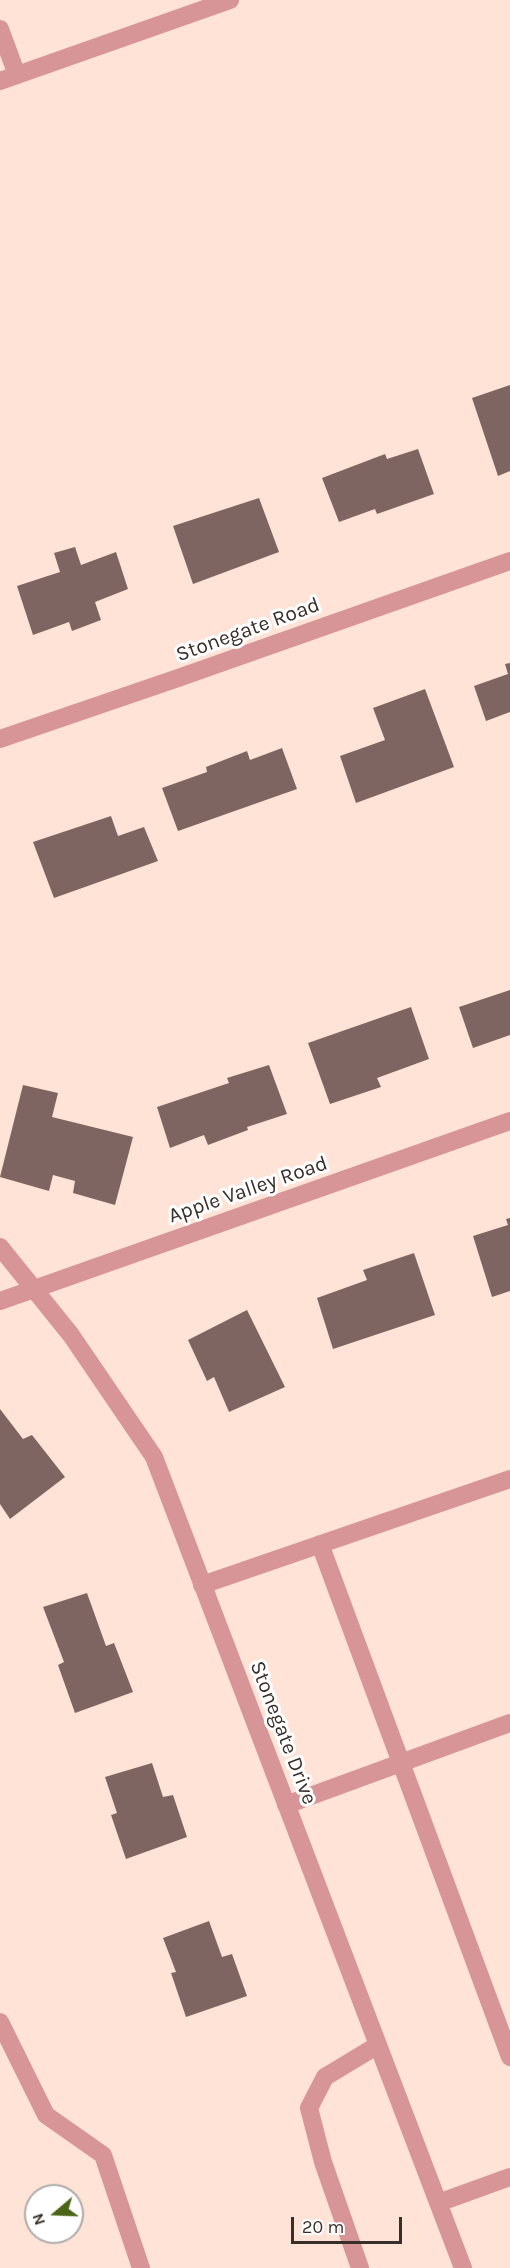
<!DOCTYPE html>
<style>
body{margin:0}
#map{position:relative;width:510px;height:2268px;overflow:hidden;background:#fee3d6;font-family:Karla,sans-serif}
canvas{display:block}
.north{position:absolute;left:24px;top:2184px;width:60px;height:60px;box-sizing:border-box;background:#fff;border:2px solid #b0acaa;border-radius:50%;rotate:251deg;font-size:16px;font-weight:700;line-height:24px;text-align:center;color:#392f2a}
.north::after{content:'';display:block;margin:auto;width:21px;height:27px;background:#4a6517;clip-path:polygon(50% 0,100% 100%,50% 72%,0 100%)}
.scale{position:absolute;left:291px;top:2217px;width:111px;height:27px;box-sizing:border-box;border:3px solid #392f2a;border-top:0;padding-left:8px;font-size:18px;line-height:21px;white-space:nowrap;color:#392f2a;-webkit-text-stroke:4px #fff;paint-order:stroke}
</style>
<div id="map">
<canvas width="510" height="2268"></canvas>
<div class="north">N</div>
<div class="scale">20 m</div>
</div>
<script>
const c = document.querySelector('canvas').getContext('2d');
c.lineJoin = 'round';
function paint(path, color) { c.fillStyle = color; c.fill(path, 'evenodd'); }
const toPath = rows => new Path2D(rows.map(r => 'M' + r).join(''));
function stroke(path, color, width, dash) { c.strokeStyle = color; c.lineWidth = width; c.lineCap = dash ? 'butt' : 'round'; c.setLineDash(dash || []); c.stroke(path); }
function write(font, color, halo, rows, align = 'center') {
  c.font = font + ' Karla,sans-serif'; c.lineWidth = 6; c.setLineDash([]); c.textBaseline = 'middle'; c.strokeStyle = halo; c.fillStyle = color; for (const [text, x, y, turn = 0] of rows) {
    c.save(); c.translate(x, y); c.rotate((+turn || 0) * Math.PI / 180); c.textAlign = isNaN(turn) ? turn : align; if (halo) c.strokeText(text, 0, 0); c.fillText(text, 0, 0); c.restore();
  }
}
paint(toPath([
 [510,385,510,471,498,476,472,398],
 [418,449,434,494,377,514,375,509,339,522,322,478,385,454,387,459],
 [259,498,279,552,193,584,173,526],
 [75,547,81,565,116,552,128,589,95,602,101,620,72,631,69,622,33,635,17,586,60,572,54,553],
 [510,663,510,712,486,721,474,686,508,674,505,664],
 [425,689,454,767,356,803,340,756,385,740,373,708],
 [282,748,297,789,178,831,162,788,207,772,206,767,247,751,250,760],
 [111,816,118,836,144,827,158,861,54,898,33,842],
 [510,990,510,1035,473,1048,459,1007],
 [411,1007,429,1059,377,1078,381,1087,330,1104,308,1043],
 [269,1065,287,1114,247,1127,248,1130,208,1145,204,1135,170,1148,157,1107,229,1083,227,1078],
 [23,1085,58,1093,52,1117,133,1137,115,1205,73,1193,75,1181,53,1175,49,1191,0,1177],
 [510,1218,510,1291,492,1297,473,1236,508,1225,506,1219],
 [414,1253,435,1315,333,1349,317,1298,367,1280,363,1270],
 [247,1310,285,1387,229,1412,214,1377,207,1381,188,1340],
 [0,1409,23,1439,32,1435,65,1477,10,1519,0,1504],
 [87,1593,106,1646,114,1643,133,1692,75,1713,58,1665,64,1662,43,1607],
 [152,1763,163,1797,173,1795,187,1837,126,1859,111,1815,117,1813,105,1777],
 [209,1921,222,1957,232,1954,247,1996,186,2017,171,1973,176,1972,163,1938]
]), '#7f6561');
stroke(toPath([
 [0,29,17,75],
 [0,81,230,0],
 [0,739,181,677,510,561],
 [0,1247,71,1335,154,1457,463,2268],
 [0,1301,510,1121],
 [320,1544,510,2057],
 [202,1585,510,1479],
 [286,1805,510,1723],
 [0,2022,46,2115,103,2155,141,2268],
 [438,2203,510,2177],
 [360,2268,323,2162,309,2108,325,2077,378,2045]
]), '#d79598', 18);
write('21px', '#392f2a', '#fff', [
 ["Stonegate Road",248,630,-20],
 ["Apple Valley Road",248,1190,-19],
 ["Stonegate Drive",283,1733,69]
]);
</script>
